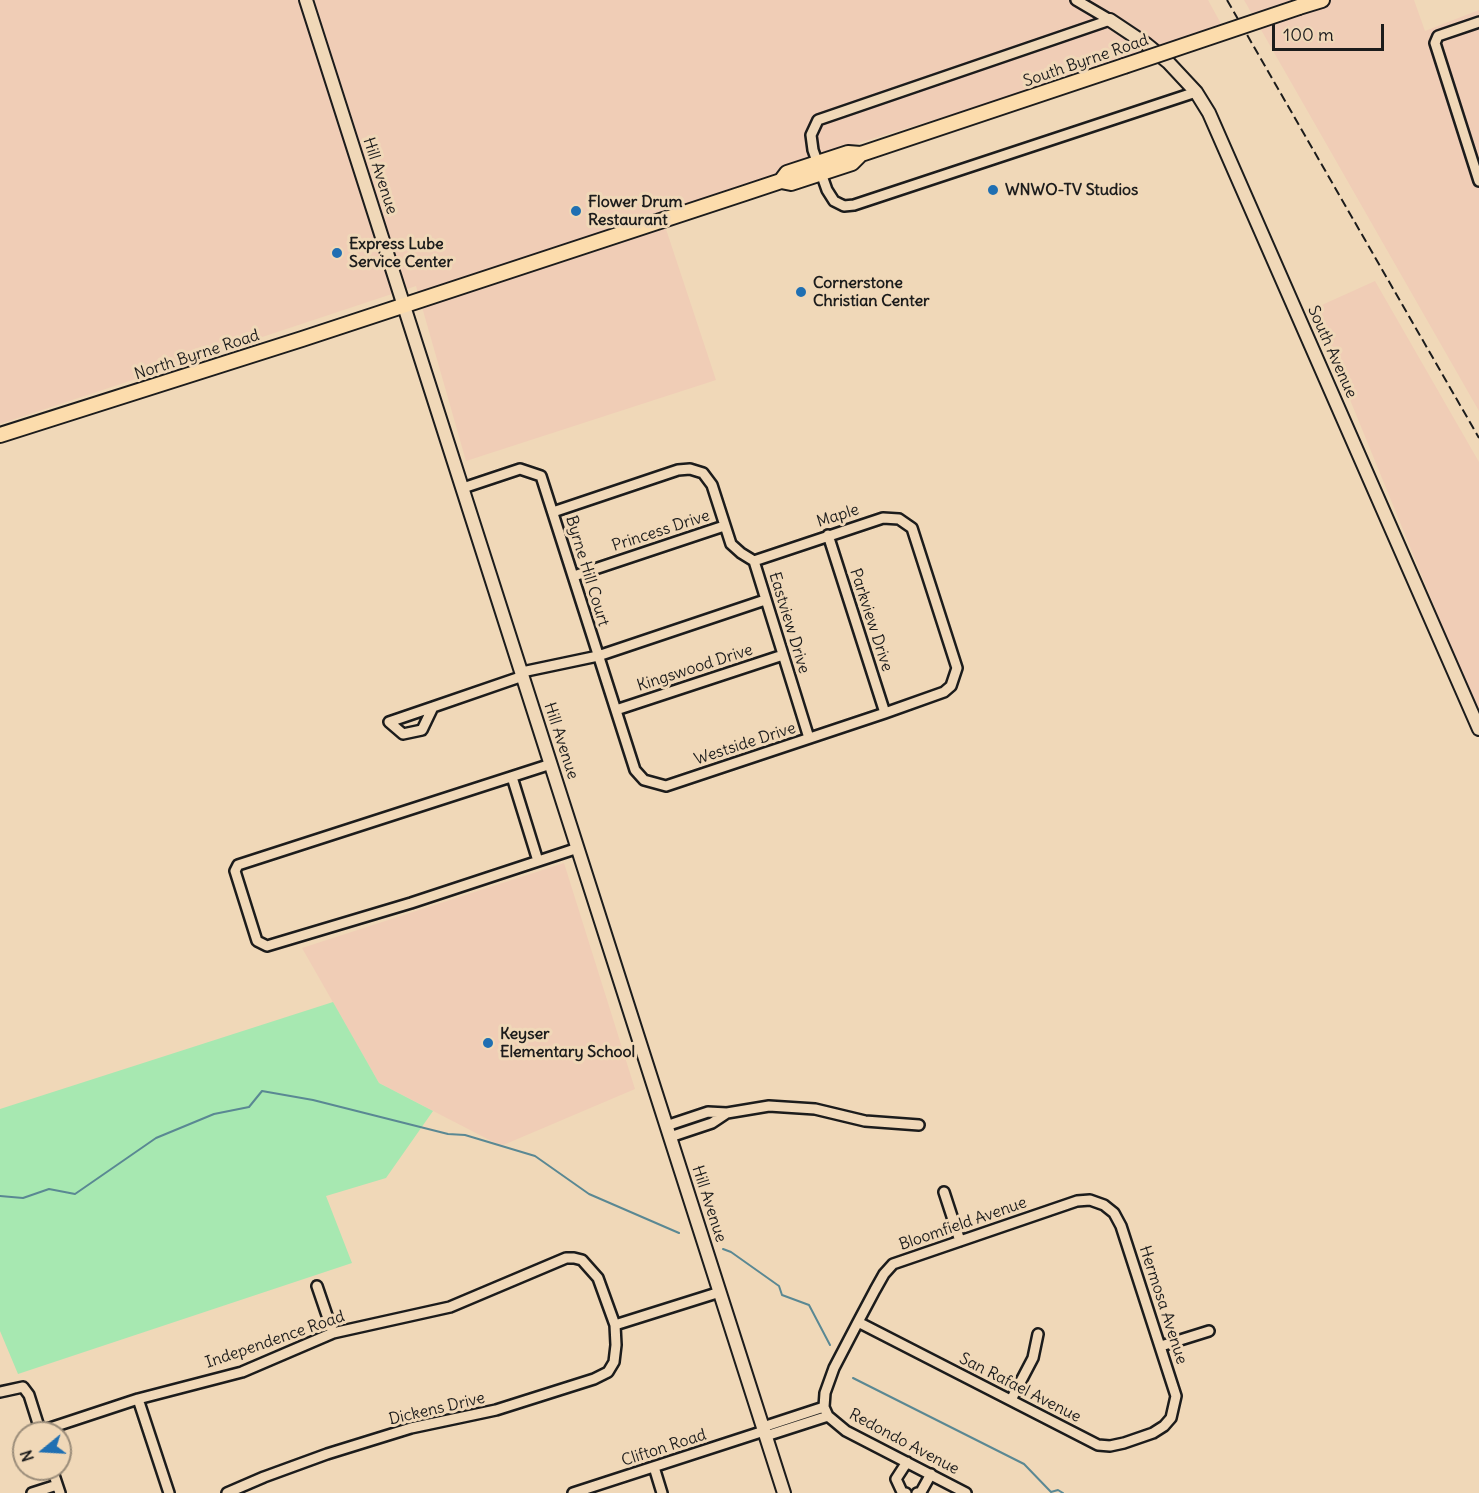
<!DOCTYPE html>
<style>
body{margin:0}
#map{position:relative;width:1479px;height:1493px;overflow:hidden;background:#f0d8b8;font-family:Delius,sans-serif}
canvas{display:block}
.north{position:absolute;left:12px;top:1421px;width:60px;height:60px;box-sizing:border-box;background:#f0d8b8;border:2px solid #9b8d7a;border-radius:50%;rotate:252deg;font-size:16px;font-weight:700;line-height:24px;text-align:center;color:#1c1c1c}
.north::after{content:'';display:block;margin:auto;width:21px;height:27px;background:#1f6fb2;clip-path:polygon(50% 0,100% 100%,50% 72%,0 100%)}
.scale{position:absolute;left:1272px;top:24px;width:112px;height:27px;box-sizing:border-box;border:3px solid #1c1c1c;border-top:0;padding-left:8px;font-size:18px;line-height:21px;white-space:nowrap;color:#1c1c1c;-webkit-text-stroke:4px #f0d8b8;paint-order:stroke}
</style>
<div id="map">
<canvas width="1479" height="1493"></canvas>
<div class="north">N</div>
<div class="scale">100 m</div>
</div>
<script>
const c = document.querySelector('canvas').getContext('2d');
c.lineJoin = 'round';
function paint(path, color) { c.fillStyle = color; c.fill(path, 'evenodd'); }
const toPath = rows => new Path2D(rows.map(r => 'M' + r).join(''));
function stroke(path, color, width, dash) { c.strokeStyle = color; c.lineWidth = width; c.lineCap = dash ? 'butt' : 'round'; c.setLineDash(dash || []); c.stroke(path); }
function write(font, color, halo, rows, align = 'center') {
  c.font = font + ' Delius,sans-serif'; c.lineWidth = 6; c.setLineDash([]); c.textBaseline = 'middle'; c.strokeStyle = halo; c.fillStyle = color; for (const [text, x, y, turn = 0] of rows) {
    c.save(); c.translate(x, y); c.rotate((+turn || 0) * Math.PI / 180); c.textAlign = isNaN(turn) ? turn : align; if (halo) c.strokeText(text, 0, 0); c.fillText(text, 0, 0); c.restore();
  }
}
paint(toPath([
 [0,0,1208,0,1225,31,816,156,745,193,663,220,716,380,466,461,416,286,0,424],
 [1244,0,1414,0,1425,31,1479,10,1479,411],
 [1375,281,1479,462,1479,716,1313,309],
 [564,863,635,1089,501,1146,379,1083,302,948]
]), '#f0cdb6');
paint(toPath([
 [333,1002,379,1083,433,1111,386,1178,326,1196,352,1263,18,1374,0,1331,0,1109]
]), '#a7e8b1');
stroke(toPath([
 [0,1196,23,1198,49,1189,75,1194,156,1138,214,1114,249,1107,262,1091,313,1100,448,1134,465,1135,535,1156,589,1194,679,1233],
 [723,1249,731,1252,779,1286,782,1295,809,1305,830,1345],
 [853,1378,1024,1464,1051,1492,1058,1490,1063,1493]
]), '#5a8893', 2);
const street = toPath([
 [1076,0,1110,20],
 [1479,22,1438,36,1435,43,1479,181],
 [818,164,813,150,811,135,818,120,1110,20],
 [821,173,827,190,834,201,844,206,854,205,1196,92],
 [463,488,520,469,541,476,635,770,644,780,666,786,885,713,944,692,951,686,957,668,912,528,899,519,883,518,754,561],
 [553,512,678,470,690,469,703,473,712,485,731,544,741,553,754,561,809,738],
 [828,535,885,713],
 [574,576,724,526],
 [522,672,598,656,765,600],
 [433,707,422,730,403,734,389,722,433,707,523,676],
 [616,710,783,655],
 [551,764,238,865,235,871,257,941,267,946,411,903,578,848],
 [512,777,538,861],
 [666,1126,708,1112,727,1113,769,1106,815,1109,865,1121,919,1125],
 [670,1137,712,1123,727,1113],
 [944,1192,960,1241],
 [317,1286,333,1333],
 [858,1322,1098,1445,1110,1446,1124,1443,1153,1433,1164,1426,1171,1418,1176,1396,1121,1226,1114,1213,1104,1205,1090,1200,1077,1201,893,1264,884,1274,875,1290,858,1322,834,1368,825,1393,824,1407,828,1416,846,1431,966,1493],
 [615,1325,720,1292],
 [1161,1346,1209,1331],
 [0,1392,23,1387,29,1395,41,1433],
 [138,1399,169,1493],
 [1011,1400,1033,1358,1038,1334],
 [763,1427,824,1407],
 [41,1431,138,1399,242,1372,333,1333,450,1307,566,1258,574,1258,582,1260,598,1278,615,1325,616,1345,614,1362,608,1372,594,1379,496,1410,411,1428,327,1454,264,1477,227,1493],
 [766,1436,828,1416],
 [654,1467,662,1493],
 [52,1469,60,1493],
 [32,1493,57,1485],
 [573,1493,764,1431],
 [906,1493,902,1492,896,1479,907,1462],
 [917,1493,921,1492,931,1474]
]);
const secondary = toPath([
 [306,0,784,1493],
 [1110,20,1146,44,1168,62,1196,92,1209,113,1479,729]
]);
const primary = toPath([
 [1299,7,1322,0],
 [781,181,791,183,852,163,861,154],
 [0,435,302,339,745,193,781,181,787,173,848,153,861,154,1124,66]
]);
stroke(street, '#1c1c1c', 14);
stroke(secondary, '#1c1c1c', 16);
stroke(primary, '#1c1c1c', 18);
stroke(street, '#f0d8b8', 9);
stroke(secondary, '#f0d8b8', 12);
stroke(primary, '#fcdcac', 14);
stroke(toPath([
 [1227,0,1479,438]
]), '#1c1c1c', 2, [9, 4.5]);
const primaryBridge = toPath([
 [1124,66,1299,7]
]);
stroke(primaryBridge, '#1c1c1c', 18, []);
stroke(primaryBridge, '#fcdcac', 14);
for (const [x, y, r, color] of [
 [993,190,6,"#1f6fb2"],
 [576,211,6,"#1f6fb2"],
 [337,253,6,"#1f6fb2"],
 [801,292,6,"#1f6fb2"],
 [488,1043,6,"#1f6fb2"]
]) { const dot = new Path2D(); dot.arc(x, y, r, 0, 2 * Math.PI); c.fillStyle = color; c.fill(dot); stroke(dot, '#f0d8b8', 2); }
write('16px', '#1c1c1c', '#f0d8b8', [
 ["South Byrne Road",1086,61,-19],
 ["Hill Avenue",380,176,72],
 ["South Avenue",1332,352,66],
 ["North Byrne Road",197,355,-18],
 ["Maple",838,516,-18],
 ["Princess Drive",661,531,-18],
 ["Byrne Hill Court",587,571,73],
 ["Parkview Drive",871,620,72],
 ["Eastview Drive",789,623,73],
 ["Kingswood Drive",695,668,-18],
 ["Hill Avenue",561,741,72],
 ["Westside Drive",745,744,-18],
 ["Hill Avenue",709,1204,72],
 ["Bloomfield Avenue",963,1224,-19],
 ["Hermosa Avenue",1163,1305,72],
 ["Independence Road",275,1340,-19],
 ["San Rafael Avenue",1020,1388,27],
 ["Dickens Drive",437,1409,-13],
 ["Redondo Avenue",904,1442,28],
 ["Clifton Road",664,1448,-18]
]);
write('bold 16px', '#1c1c1c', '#f0d8b8', [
 ["WNWO-TV Studios",1005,190],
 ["Flower Drum",588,202],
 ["Restaurant",588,220],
 ["Express Lube",349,244],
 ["Service Center",349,262],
 ["Cornerstone",813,283],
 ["Christian Center",813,301],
 ["Keyser",500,1034],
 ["Elementary School",500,1052]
], 'left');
</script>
